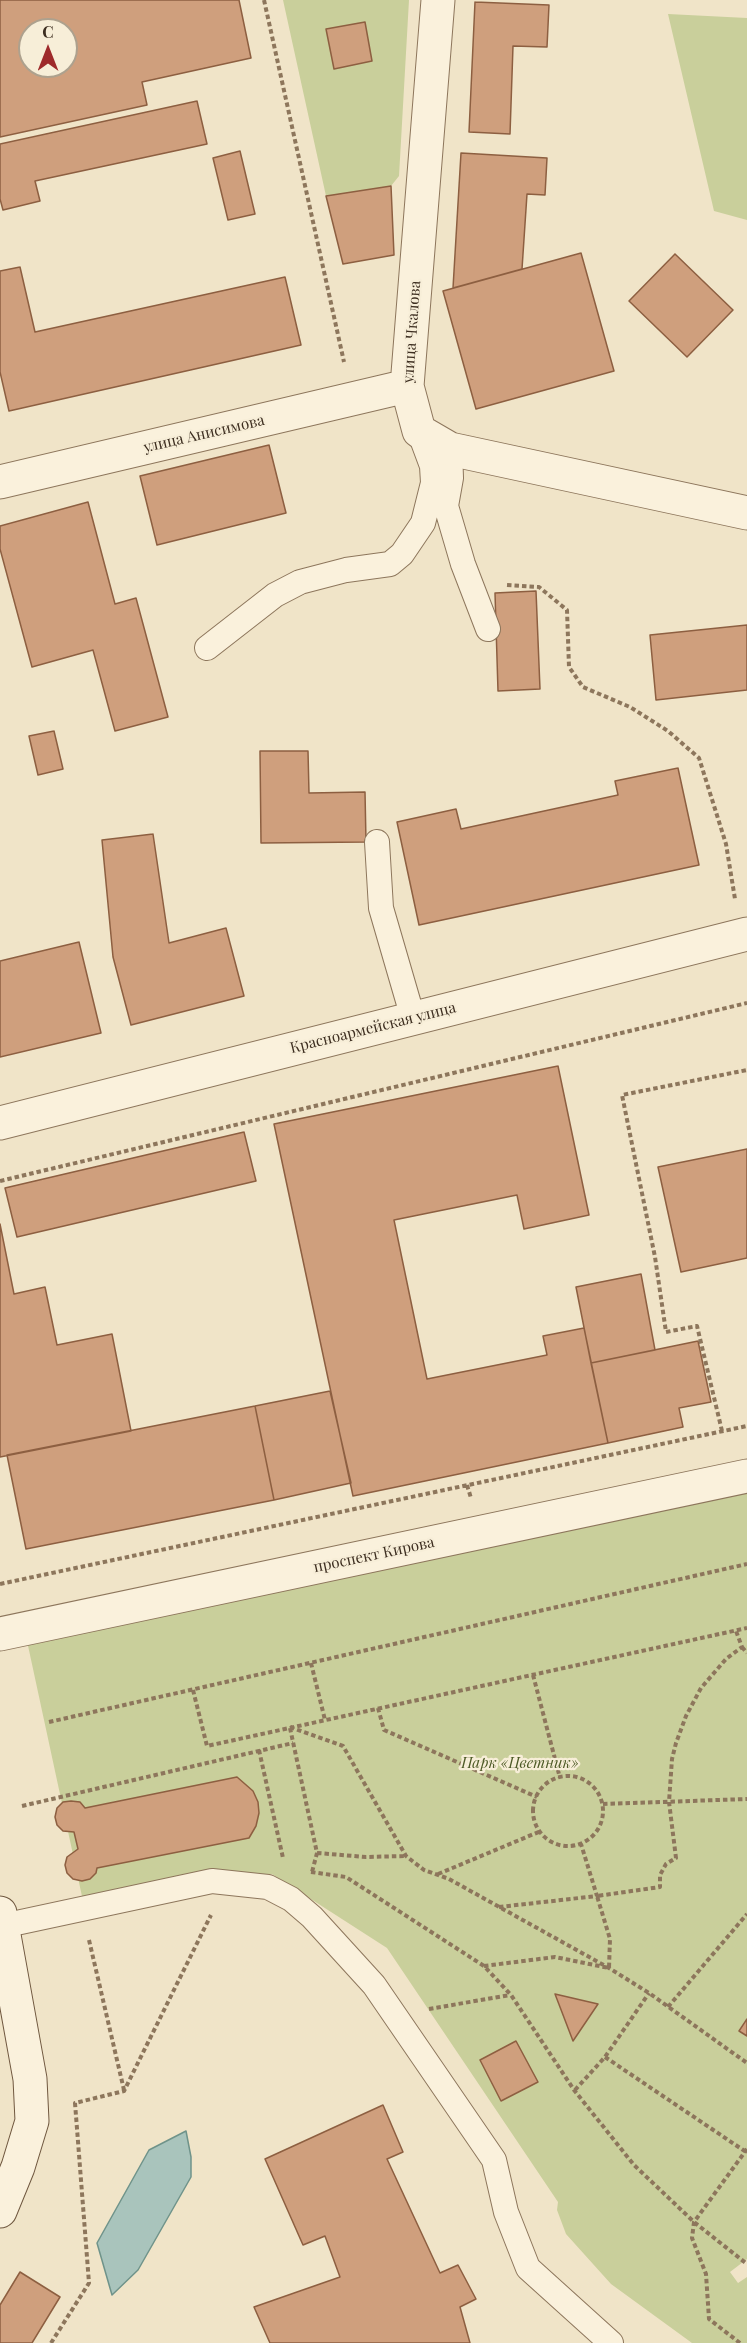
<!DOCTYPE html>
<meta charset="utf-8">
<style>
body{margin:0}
#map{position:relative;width:747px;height:2343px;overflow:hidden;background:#f0e4c8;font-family:"Playfair Display",serif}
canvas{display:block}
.north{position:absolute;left:18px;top:18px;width:60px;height:60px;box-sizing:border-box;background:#f7eed8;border:2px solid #ada18e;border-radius:50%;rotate:0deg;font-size:16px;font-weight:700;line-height:24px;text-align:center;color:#3d2e20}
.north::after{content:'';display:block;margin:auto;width:21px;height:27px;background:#9e2a2b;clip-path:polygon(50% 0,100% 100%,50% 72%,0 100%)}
</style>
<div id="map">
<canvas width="747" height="2343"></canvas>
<div class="north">С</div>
</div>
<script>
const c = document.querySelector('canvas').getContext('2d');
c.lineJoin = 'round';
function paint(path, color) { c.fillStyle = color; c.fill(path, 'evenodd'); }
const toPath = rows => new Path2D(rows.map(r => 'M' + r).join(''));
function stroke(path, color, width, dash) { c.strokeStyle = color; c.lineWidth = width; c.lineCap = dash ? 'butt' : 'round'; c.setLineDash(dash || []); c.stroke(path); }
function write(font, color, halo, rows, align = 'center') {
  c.font = font + ' "Playfair Display",serif'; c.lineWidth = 4.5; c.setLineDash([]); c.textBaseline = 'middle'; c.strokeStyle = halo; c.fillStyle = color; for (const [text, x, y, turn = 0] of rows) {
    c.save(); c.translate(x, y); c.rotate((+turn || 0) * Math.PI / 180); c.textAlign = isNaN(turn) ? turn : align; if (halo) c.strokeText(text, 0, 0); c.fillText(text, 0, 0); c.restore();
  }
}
paint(toPath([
 [283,0,409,0,399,176,391,186,326,196],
 [668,14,747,18,747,220,714,211],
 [747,1479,747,2259,730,2272,738,2283,747,2277,747,2343,692,2343,611,2284,566,2234,557,2210,558,2202,387,1948,272,1874,262,1878,83,1901,27,1641]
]), '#c9cf9b');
const water = toPath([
 [186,2131,191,2157,191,2177,138,2270,112,2295,97,2243,149,2150,186,2131]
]);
paint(water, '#a9c4bc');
stroke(water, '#6f938a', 1.5);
const building = toPath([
 [0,0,239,0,251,58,142,82,147,105,0,137,0,0],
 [30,30,66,30,66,66,30,66,30,30],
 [475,2,549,5,547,47,513,46,510,134,469,132,475,2],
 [365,22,372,61,334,69,326,29,365,22],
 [197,101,207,144,35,181,40,201,3,210,0,199,0,144,197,101],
 [240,151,255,214,228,220,213,158,240,151],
 [461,153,547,158,545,195,527,194,522,269,453,288,461,153],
 [391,186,394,255,343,264,326,196,391,186],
 [581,253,614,371,476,409,443,291,581,253],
 [675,254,733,310,687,357,629,301,675,254],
 [20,267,35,332,285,277,301,345,9,411,0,372,0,271,20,267],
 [269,445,286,513,157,545,140,476,269,445],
 [88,502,115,604,136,598,168,717,115,731,93,650,32,667,0,549,0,526,88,502],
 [536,591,540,689,498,691,495,593,536,591],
 [747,625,747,690,656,700,650,635,747,625],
 [54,731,63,769,38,775,29,736,54,731],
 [260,751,308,751,309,793,365,792,366,842,261,843,260,751],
 [678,768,699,865,419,925,397,822,456,809,461,829,618,795,615,781,678,768],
 [153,834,169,943,226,928,244,996,131,1025,113,957,102,840,153,834],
 [79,942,101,1033,0,1057,0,961,79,942],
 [558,1066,589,1215,524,1229,517,1195,394,1220,427,1379,547,1355,543,1336,584,1328,608,1443,353,1496,274,1124,558,1066],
 [244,1132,256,1181,17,1237,5,1188,244,1132],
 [747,1149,747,1258,681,1272,658,1167,747,1149],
 [0,1224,14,1294,45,1287,57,1345,112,1334,131,1431,0,1457,0,1224],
 [641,1274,655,1350,591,1363,576,1287,641,1274],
 [698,1341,711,1402,679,1408,683,1427,608,1443,591,1363,698,1341],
 [330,1391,351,1483,274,1500,255,1406,330,1391],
 [255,1406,274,1500,26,1549,7,1455,255,1406],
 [237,1777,253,1791,258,1802,259,1813,256,1826,249,1838,97,1868,96,1873,90,1879,82,1881,73,1879,67,1873,65,1865,67,1857,78,1849,74,1832,63,1831,57,1825,55,1817,57,1808,63,1802,71,1801,80,1802,85,1808,237,1777],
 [555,1994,598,2004,573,2041,555,1994],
 [747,2019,747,2036,739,2031,747,2019],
 [516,2041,538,2082,501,2101,480,2060,516,2041],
 [383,2105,403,2152,387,2159,440,2273,458,2265,476,2299,460,2307,470,2343,270,2343,254,2307,340,2277,325,2236,303,2245,265,2159,383,2105],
 [20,2272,60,2297,32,2343,0,2343,0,2305,20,2272]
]);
paint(building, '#cf9f7d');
stroke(building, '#8d5f41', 1.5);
const lane = toPath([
 [450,449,451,478,446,506,463,564,488,629],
 [207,648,275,595,300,582,346,570,390,564,402,554,423,523,433,483,432,466,419,431],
 [377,842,381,908,413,1018],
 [2,1926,212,1881,268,1887,291,1899,312,1917,374,1985,494,2160,506,2212,528,2268,611,2343]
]);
const street = toPath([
 [438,0,407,386,419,431,450,449,747,513],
 [0,482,407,386],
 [0,1123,747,934],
 [0,1634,747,1476]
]);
const secondary = toPath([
 [0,1913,30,2079,32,2121,18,2167,0,2211]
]);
stroke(lane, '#8d765c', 26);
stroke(street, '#8d765c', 35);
stroke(secondary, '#6f573f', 35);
stroke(toPath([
 [264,0,344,362],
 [507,585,539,587,567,610,569,667,583,687,630,707,668,731,699,758,726,844,735,899],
 [0,1181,747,1003],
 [722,1431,697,1326,666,1332,655,1257,622,1095,747,1070],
 [467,1485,471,1498],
 [0,1584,747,1426],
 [742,1647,747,1653],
 [311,1663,325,1720],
 [533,1675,560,1778],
 [193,1690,207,1746,747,1628],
 [378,1708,384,1730,537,1797],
 [49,1722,747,1564],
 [290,1727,343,1746,406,1856,424,1870,449,1879,609,1968,649,1993,747,2063],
 [290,1728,317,1853,312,1872],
 [259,1750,283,1858],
 '533 1811a35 35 0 1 1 70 0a35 35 0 1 1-70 0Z',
 [603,1804,747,1799],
 [22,1806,293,1743],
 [317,1853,366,1857,406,1856],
 [311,1872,346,1877,484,1966,511,1995,574,2090,634,2165,694,2222,747,2264],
 [438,1874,541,1831],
 [499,1907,597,1896,581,1844],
 [89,1940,124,2090],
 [484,1966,555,1957,609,1968,610,1939,597,1896,660,1887,660,1875,666,1864,676,1858,669,1802,672,1759,676,1743,686,1716,701,1688,726,1659,742,1647,736,1631],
 [668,2007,747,1914],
 [429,2009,510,1995],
 [605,2057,746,2152],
 [575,2090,605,2057,649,1993],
 [51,2343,89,2283,75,2103,124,2091,211,1915],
 [740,2343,709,2319,706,2274,692,2238,694,2222,747,2149]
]), '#8d765c', 4, [4.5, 3]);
stroke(lane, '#faf1dc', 24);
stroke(street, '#faf1dc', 33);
stroke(secondary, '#faf1dc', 33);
write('15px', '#3d2e20', '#f7eed8', [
 ["улица Чкалова",412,332,-86],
 ["улица Анисимова",204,434,-13],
 ["Красноармейская улица",373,1028,-14],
 ["проспект Кирова",374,1555,-12]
]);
write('italic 15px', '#4d5a26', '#f7eed8', [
 ["Парк «Цветник»",520,1763]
]);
</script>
